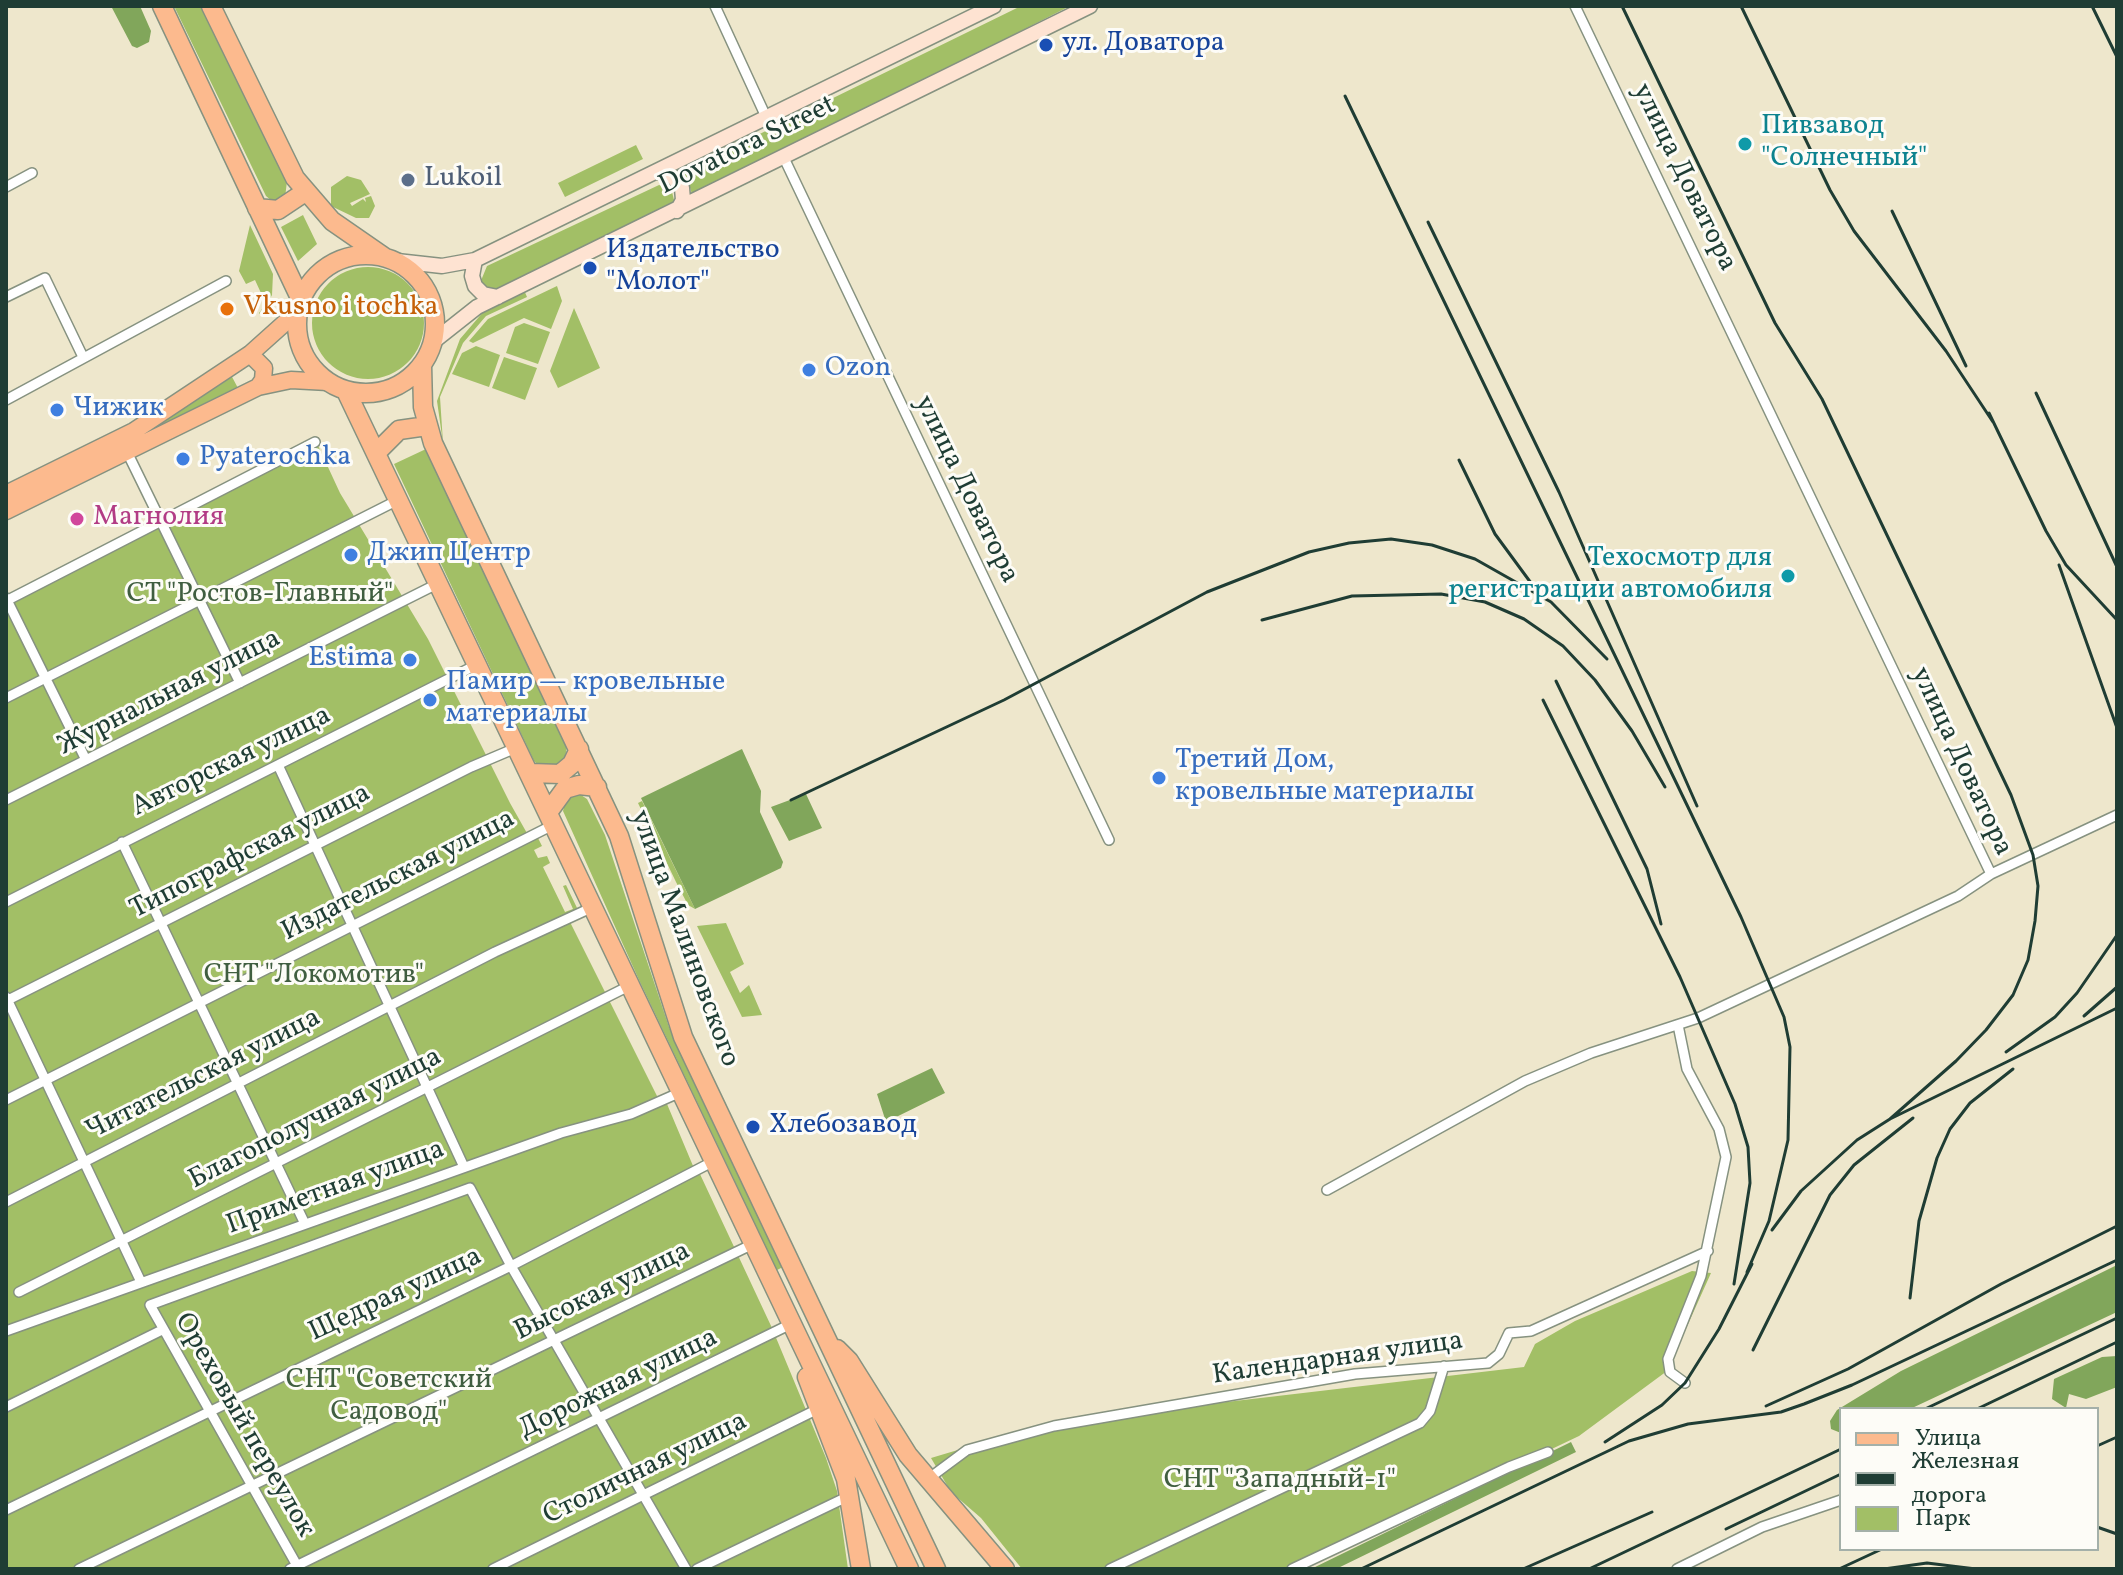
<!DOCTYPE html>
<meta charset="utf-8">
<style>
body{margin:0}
#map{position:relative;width:2123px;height:1575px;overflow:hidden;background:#eee7cc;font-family:Vollkorn,serif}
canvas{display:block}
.frame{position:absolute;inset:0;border:8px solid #1f3d34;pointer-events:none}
.legend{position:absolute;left:1839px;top:1407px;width:260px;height:144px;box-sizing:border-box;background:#fdfcf7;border:2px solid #a4b0a9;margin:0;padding:10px 14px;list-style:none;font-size:24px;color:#1f3d34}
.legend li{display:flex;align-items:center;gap:16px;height:40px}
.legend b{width:40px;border:2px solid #a4b0a9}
</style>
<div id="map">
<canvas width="2123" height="1575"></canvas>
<div class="frame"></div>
<ul class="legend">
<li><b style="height:10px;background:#fcba8e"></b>Улица</li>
<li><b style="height:10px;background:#1f3d34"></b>Железная дорога</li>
<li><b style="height:22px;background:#a2bf66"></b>Парк</li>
</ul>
</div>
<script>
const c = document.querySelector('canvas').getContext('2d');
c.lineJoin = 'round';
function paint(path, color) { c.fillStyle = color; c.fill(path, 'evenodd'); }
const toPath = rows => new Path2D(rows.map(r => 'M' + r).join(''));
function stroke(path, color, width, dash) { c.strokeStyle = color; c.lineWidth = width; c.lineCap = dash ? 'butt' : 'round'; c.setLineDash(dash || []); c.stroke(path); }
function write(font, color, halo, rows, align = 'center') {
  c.font = font + ' Vollkorn,serif'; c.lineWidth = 6; c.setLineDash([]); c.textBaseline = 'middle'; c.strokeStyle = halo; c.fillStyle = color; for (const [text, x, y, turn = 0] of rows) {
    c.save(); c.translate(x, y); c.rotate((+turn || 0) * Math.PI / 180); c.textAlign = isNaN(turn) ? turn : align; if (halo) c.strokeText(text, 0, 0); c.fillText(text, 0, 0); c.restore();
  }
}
paint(toPath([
 [174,6,204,6,287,181,285,198,273,202,266,196],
 [1021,6,1070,6,693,198,689,184,680,173],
 [636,145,643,159,565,197,558,183],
 [347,176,361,180,370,194,350,203,352,206,363,199,366,202,365,198,371,196,375,206,369,218,356,218,331,206,331,187],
 [659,185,671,188,675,204,496,292,488,291,480,283,487,266],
 [303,215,317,244,298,261,281,227],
 [250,225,273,274,272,295,261,315,259,313,266,304,255,280,246,284,239,271],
 '312 323a56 56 0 1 1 112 0a56 56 0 1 1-112 0Z',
 [557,286,562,301,551,329,524,318,473,343,469,341,488,319],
 [524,290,527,297,486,316,463,343,440,397,443,443,437,401,460,339,484,311],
 [574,308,600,368,558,388,550,371],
 [524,323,550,332,538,364,506,353,515,327],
 [476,346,500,355,489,387,452,374,462,353],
 [504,357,537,368,525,400,492,388],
 [231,375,239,390,139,438,138,435],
 [315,439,340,493,428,639,510,803,528,835,537,836,542,846,534,850,538,858,547,856,550,863,543,867,565,912,573,909,563,886,566,885,578,910,567,916,662,1106,667,1104,696,1173,699,1172,772,1328,826,1458,837,1491,848,1569,6,1569,6,598],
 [426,449,567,745,565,759,559,765,538,765,534,761,394,464],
 [578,793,587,799,605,835,669,1027,783,1267,777,1270,639,980,563,811,567,796],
 [642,801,695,909,688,905,676,882,638,803],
 [726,923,744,964,730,972,740,993,749,985,762,1015,742,1017,697,926],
 [1692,1271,1711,1273,1667,1371,1579,1436,1300,1569,1022,1569,981,1518,951,1492,931,1458,1048,1423,1524,1367,1535,1344,1575,1321]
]), '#a2bf66');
paint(toPath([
 [111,6,140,6,151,31,149,42,137,48,132,46],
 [742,749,761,791,760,812,783,862,781,868,695,909,641,798],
 [806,794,822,828,789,841,771,807],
 [932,1068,945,1093,886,1122,877,1094],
 [2117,1265,2117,1312,1910,1409,1841,1409,1841,1433,1831,1429,1830,1421,1837,1410,1901,1371],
 [2117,1356,2117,1387,2086,1399,2069,1394,2066,1408,2052,1399,2054,1379,2102,1357],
 [1571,1442,1576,1452,1336,1569,1311,1569]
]), '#81a65b');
const street = toPath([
 [715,6,767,119],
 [1575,6,1991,874],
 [784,158,1109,840],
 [6,187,32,173],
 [6,297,45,278,83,357],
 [6,400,226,281],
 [127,452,240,683],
 [6,598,86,760],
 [6,601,315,442],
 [6,698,398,500],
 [278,765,464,1167],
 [6,800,439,583],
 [122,842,305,1224],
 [6,902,478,664],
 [6,997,141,1282],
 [6,1001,471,767,518,747],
 [1678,1025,1687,1069,1719,1129,1726,1157,1701,1276,1668,1359,1670,1372,1685,1383],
 [6,1100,553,825],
 [1327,1190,1525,1081,1591,1053,1698,1018,1958,896,1991,874,2117,815],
 [6,1202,495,952,593,907],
 [19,1292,631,985],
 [6,1331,561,1133,631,1114,681,1092],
 [6,1407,162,1330],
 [928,1479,967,1450,1054,1426,1355,1374,1488,1363,1499,1354,1509,1333,1531,1331,1708,1251],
 [6,1510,511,1266,716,1160],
 [79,1569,753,1244],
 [290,1569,793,1323],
 [299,1569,150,1305,470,1188,511,1266,686,1569],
 [493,1569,818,1409],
 [697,1569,849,1496],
 [1110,1569,1420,1423,1430,1411,1444,1366],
 [1292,1569,1509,1467,1548,1452],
 [1677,1569,1762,1527,1841,1500]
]);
const secondary = toPath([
 [659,172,673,177,682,188,683,200,677,211],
 [475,260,472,276,475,286,483,294,498,297],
 [397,261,442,266,475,260,994,6],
 [434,341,477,307,1090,6]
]);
const primary = toPath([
 [250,354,264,368,263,380,258,387],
 [6,494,134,431,250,354,298,311],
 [6,511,258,387,291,380,328,382]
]);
const highway = toPath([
 [162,6,301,300],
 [211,6,295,178,332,221,384,257],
 [257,208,278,210,305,192],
 '297 324a69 69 0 1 1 138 0a69 69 0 1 1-138 0Z',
 [422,365,423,407,433,443,619,836,683,1037,936,1569],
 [346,391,909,1569],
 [376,453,399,430,427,426],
 [531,773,560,774,572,764,579,749],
 [549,811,565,789,579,785,597,787],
 [837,1349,849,1361,908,1455,1005,1569],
 [807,1377,846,1479,861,1569]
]);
stroke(street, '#869280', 12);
stroke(secondary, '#869280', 17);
stroke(primary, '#869280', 19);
stroke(highway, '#869280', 21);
stroke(street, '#fff', 9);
stroke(secondary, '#fee3d2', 14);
stroke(primary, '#fcba8e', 16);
stroke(highway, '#fcba8e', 18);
stroke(toPath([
 [1622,6,1775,323,1822,399,2011,795,2033,855,2038,886,2035,921,2028,960,2013,995,1986,1030,1956,1061,1890,1119],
 [1741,6,1830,190,1854,231,1946,351,1993,422],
 [2092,6,2117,57],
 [1345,96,1741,917,1784,1017,1790,1047,1788,1140,1769,1221,1747,1272],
 [1892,211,1966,366],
 [1428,222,1559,492,1697,806],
 [2036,393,2117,567],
 [1989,413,2046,531,2066,565,2117,620],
 [1459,460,1495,534,1531,583],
 [2059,565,2117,728],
 [1262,620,1352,596,1441,594,1485,602,1524,619,1563,646,1595,680,1632,731,1665,787],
 [1556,681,1647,869,1661,924],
 [1543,700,1680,977,1735,1104,1748,1147,1750,1183,1734,1284],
 [791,800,1004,700,1207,592,1309,552,1349,543,1391,539,1432,545,1475,559,1551,602,1607,659],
 [2084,1016,2117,987],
 [2006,1052,2055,1017,2077,993,2117,935],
 [1772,1230,1801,1191,1857,1140,1890,1119,2117,1008],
 [1910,1298,1919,1221,1937,1158,1950,1129,1970,1103,2013,1069],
 [1753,1350,1830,1195,1854,1165,1913,1118],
 [1766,1406,1848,1369,2001,1284,2117,1226],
 [1925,1409,2117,1318],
 [1977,1409,2117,1342],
 [1605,1442,1662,1405,1685,1383,1719,1329,1752,1264],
 [2097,1446,2117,1437],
 [2097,1527,2117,1534],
 [1726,1529,1841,1474],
 [1361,1569,1629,1441,1688,1424,1781,1412,1804,1404,1852,1385,2117,1260],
 [1523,1569,1652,1512],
 [1589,1569,1841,1449],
 [1839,1569,1882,1549],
 [1884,1569,1927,1563,1976,1569]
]), '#1f3d34', 3);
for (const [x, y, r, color] of [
 [1046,45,8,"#1a4fb4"],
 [1745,144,8,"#0f9aa8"],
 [408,180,8,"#5c6f8a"],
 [590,268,8,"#1a4fb4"],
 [227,309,8,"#e8710a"],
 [809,370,8,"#3f7fe0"],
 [57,410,8,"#3f7fe0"],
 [183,459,8,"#3f7fe0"],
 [77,519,8,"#d1479c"],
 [351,555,8,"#3f7fe0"],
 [1788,576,8,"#0f9aa8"],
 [410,660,8,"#3f7fe0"],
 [430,700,8,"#3f7fe0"],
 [1159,778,8,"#3f7fe0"],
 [753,1127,8,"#1a4fb4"]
]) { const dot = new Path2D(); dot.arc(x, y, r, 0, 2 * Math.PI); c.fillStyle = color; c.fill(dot); stroke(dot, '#fdfcf7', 3); }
write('28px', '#164399', '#fdfcf7', [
 ["ул. Доватора",1062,45],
 ["Издательство",606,252],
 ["\"Молот\"",606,284],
 ["Хлебозавод",769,1127]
], 'left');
write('28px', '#0d838f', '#fdfcf7', [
 ["Пивзавод",1761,128],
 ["\"Солнечный\"",1761,160],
 ["Техосмотр для",1772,560,"right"],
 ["регистрации автомобиля",1772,592,"right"]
], 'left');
write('28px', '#1f3d34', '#fdfcf7', [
 ["Dovatora Street",748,147,-26],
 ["улица Доватора",1683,178,64],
 ["улица Доватора",965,490,64],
 ["Журнальная улица",170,694,-27],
 ["улица Доватора",1960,762,65],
 ["Авторская улица",232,763,-26],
 ["Типографская улица",251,853,-27],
 ["Издательская улица",399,877,-27],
 ["улица Малиновского",683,939,70],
 ["Читательская улица",204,1076,-27],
 ["Благополучная улица",316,1120,-27],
 ["Приметная улица",336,1189,-20],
 ["Высокая улица",603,1293,-26],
 ["Щедрая улица",396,1296,-25],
 ["Календарная улица",1338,1360,-8],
 ["Дорожная улица",619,1385,-26],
 ["Ореховый переулок",243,1426,60],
 ["Столичная улица",646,1470,-26]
]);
write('28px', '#4e5e75', '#fdfcf7', [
 ["Lukoil",424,180]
], 'left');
write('28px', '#c56008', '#fdfcf7', [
 ["Vkusno i tochka",243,309]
], 'left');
write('28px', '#366cbe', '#fdfcf7', [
 ["Ozon",825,370],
 ["Чижик",73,410],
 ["Pyaterochka",199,459],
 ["Джип Центр",367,555],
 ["Estima",394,660,"right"],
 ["Памир — кровельные",446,684],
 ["материалы",446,716],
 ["Третий Дом,",1175,762],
 ["кровельные материалы",1175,794]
], 'left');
write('28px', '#b23c85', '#fdfcf7', [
 ["Магнолия",93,519]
], 'left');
write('28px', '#405e40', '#fdfcf7', [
 ["СТ \"Ростов-Главный\"",260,596],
 ["СНТ \"Локомотив\"",314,977],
 ["СНТ \"Советский",389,1382],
 ["Садовод\"",389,1414],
 ["СНТ \"Западный-1\"",1280,1482]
]);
</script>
